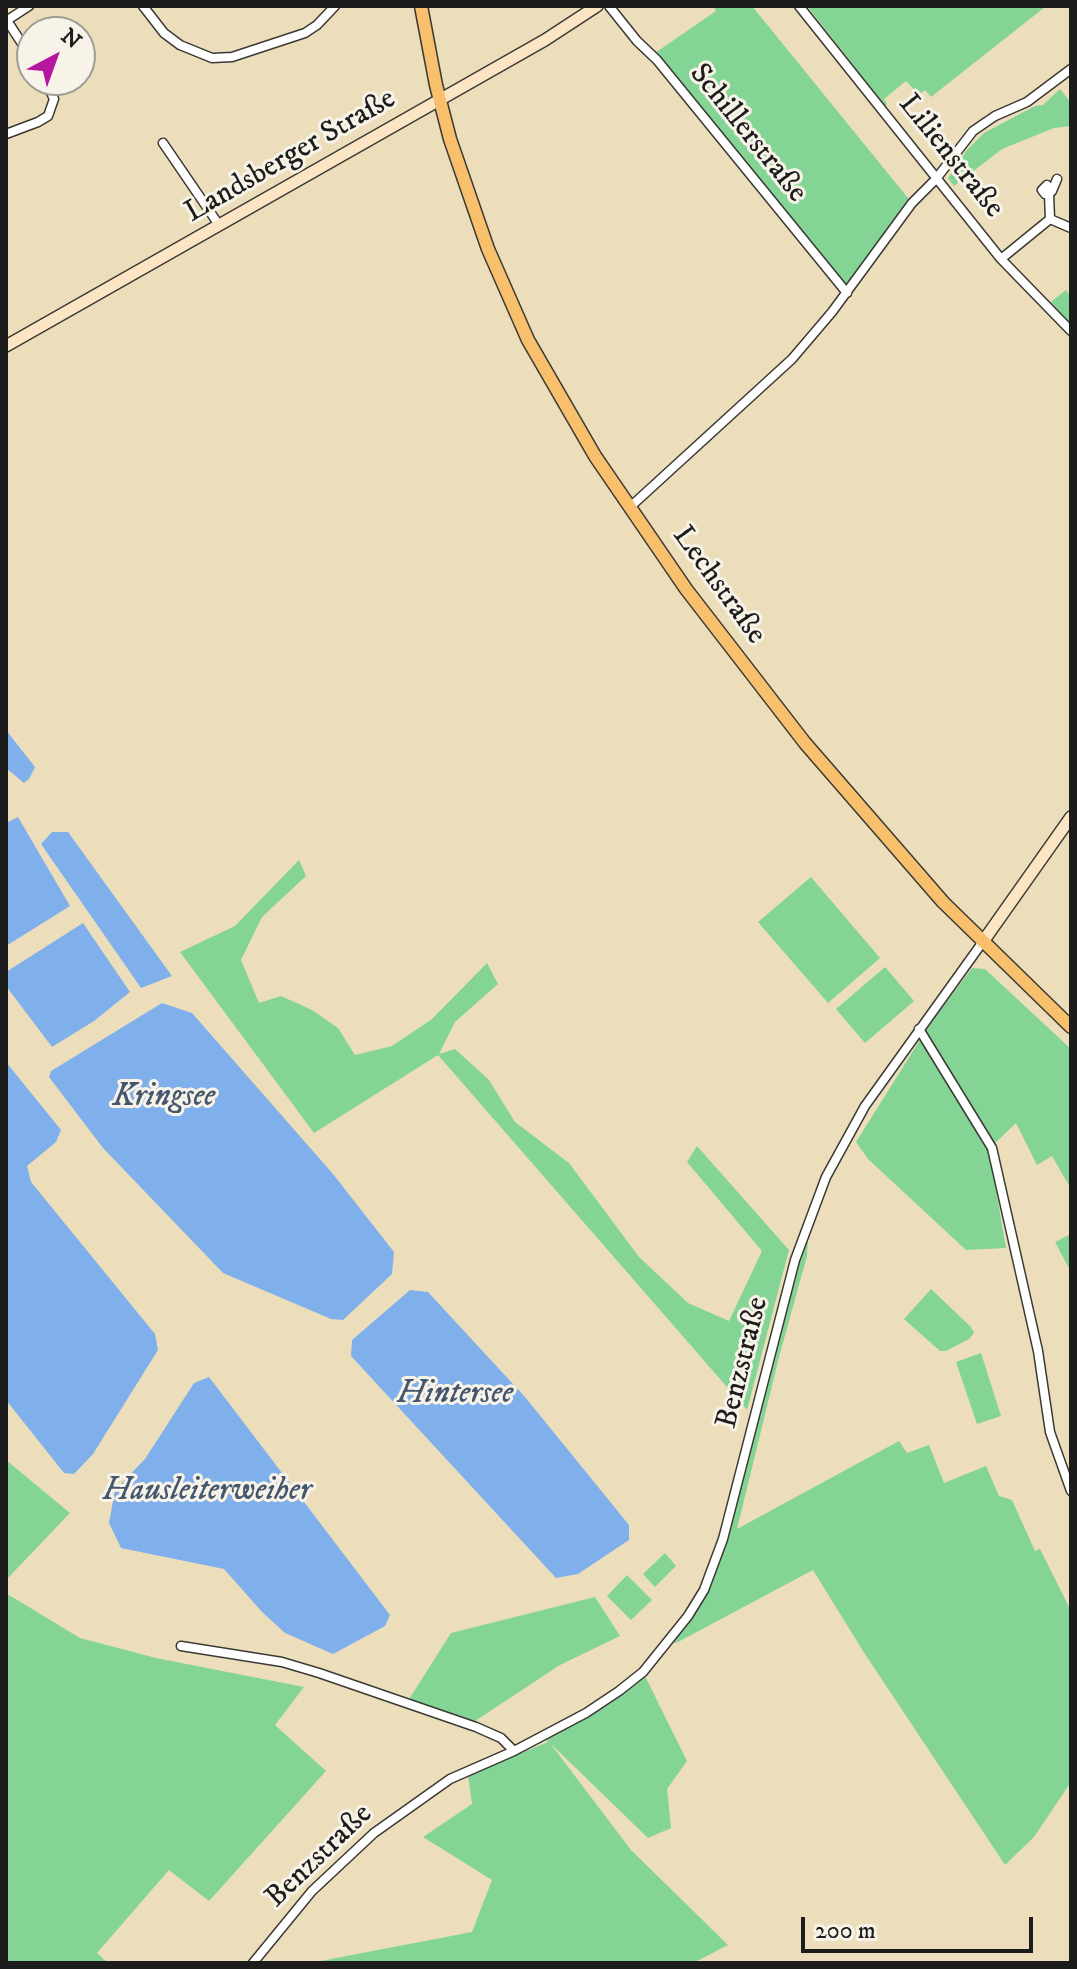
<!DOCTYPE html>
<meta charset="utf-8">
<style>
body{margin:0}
#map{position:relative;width:1077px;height:1969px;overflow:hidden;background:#ecdeba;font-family:"IM FELL DW Pica",serif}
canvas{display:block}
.frame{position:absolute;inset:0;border:8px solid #1c1c1c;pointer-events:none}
.north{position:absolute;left:16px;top:16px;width:80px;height:80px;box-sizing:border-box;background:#f7f3e8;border:2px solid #9f9d96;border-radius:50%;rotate:41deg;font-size:22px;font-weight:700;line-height:32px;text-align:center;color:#1c1c1c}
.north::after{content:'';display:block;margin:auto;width:28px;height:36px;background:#b5179e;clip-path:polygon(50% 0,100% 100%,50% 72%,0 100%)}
.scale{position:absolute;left:801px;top:1917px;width:232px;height:36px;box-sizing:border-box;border:4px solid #1c1c1c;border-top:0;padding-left:10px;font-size:24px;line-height:28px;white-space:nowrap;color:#1c1c1c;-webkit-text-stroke:6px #f7f3e8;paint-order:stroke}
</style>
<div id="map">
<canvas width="1077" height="1969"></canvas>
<div class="frame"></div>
<div class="north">N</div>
<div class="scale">200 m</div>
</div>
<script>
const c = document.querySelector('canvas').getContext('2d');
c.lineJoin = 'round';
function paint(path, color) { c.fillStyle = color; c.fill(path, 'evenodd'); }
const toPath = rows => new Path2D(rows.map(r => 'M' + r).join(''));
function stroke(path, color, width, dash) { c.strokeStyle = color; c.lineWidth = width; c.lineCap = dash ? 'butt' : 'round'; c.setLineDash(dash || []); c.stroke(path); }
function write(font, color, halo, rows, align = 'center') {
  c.font = font + ' "IM FELL DW Pica",serif'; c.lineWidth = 6; c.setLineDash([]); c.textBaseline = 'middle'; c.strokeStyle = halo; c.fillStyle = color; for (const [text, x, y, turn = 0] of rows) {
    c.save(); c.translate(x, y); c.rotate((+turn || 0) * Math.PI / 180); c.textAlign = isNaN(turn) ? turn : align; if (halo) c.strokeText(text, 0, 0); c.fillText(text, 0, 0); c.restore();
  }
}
paint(toPath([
 [714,6,752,6,912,203,845,290,655,53,716,11],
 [807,6,1044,6,1045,7,931,97,925,90,919,95,906,81,884,99,887,104,885,106],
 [1060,89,1071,103,1071,126,1054,128,1002,149,954,186,948,178,966,151,984,133,1035,106,1043,105],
 [1066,290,1071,297,1071,326,1051,302],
 [299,860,306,876,262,917,241,960,259,1003,281,996,312,1010,338,1028,355,1055,392,1046,432,1019,487,963,498,984,455,1022,439,1054,455,1049,489,1080,515,1122,569,1163,639,1257,688,1303,729,1321,762,1251,687,1162,697,1146,789,1250,747,1410,438,1055,314,1133,180,952,235,926],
 [811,877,880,958,828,1003,758,922],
 [885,967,914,1001,865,1043,836,1009],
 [972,968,985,969,1071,1049,1071,1189,1052,1156,1037,1165,1016,1123,989,1149,1006,1248,966,1250,868,1159,856,1142,930,1024],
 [1071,1234,1071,1272,1055,1242],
 [804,1235,808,1237,807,1256,779,1357,737,1529,899,1441,907,1453,929,1445,944,1483,986,1466,999,1496,1012,1500,1035,1551,1040,1549,1071,1611,1071,1782,1034,1837,1005,1865,863,1651,813,1570,678,1642,668,1644,715,1565],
 [931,1289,971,1327,974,1333,969,1339,946,1351,940,1351,904,1319],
 [981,1353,1001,1416,977,1424,956,1362],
 [6,1460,70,1513,6,1580],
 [665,1553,676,1566,655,1587,643,1574],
 [627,1575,652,1600,631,1620,607,1596],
 [9,1595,80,1638,156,1658,304,1687,275,1725,326,1771,209,1901,169,1870,97,1953,108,1963,6,1963,6,1597],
 [595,1597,620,1636,560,1665,469,1725,406,1704,451,1633],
 [643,1672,687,1761,667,1789,671,1828,648,1838,550,1743,631,1850,728,1945,693,1963,310,1963,472,1932,492,1880,423,1837,472,1804,468,1775,548,1742,543,1736]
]), '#84d595');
paint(toPath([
 [6,730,35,767,29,779,24,783,6,768],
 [18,817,70,906,6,946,6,823],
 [52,832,68,832,172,976,141,988,41,844],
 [83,923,130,992,94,1021,52,1047,6,986,6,972],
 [162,1003,192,1013,333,1174,394,1252,392,1274,343,1320,331,1319,223,1273,103,1148,49,1077,51,1071],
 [6,1062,61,1130,56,1142,27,1166,31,1182,155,1334,158,1350,93,1454,74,1474,64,1473,6,1400],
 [410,1290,428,1292,525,1397,629,1525,629,1540,578,1574,556,1578,351,1356,352,1340],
 [209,1377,390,1615,385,1626,333,1654,285,1633,262,1612,224,1569,121,1548,109,1523,115,1490,145,1459,194,1383]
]), '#80b0eb');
const street = toPath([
 [143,6,164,33,180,45,212,58,232,57,305,33,317,25,335,6],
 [609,6,637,41,657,60,847,293],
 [799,6,1001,259,1071,331],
 [6,19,32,59],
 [6,21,29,6],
 [6,134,38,122,48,116,54,99,45,80],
 [163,143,219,225],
 [1052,190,1047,185,1042,190,1045,194,1049,194,1052,191,1057,179],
 [1049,194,1050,219],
 [1001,259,1050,219,1071,228],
 [629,508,792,359,832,312,912,203,936,179,973,131,995,116,1027,102,1071,69],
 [919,1029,992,1148,1038,1351,1050,1432,1071,1491],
 [181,1646,282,1662,319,1673,476,1727,501,1738,514,1751],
 [253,1963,312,1891,374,1833,450,1779,514,1751,586,1713,619,1691,643,1672,688,1616,704,1590,723,1539,795,1260,826,1177,865,1106,982,943]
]);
const secondary = toPath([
 [6,346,545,40,597,6],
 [982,943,1071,817]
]);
const primary = toPath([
 [421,6,436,85,450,139,488,249,528,340,595,456,686,589,805,743,943,902,1071,1027]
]);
stroke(street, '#3b3934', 11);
stroke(secondary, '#3b3934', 14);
stroke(primary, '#3b3934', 15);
stroke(street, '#fff', 8);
stroke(secondary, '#fce5c4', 11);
stroke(primary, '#f8bf6c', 12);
write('30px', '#1c1c1c', '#f7f3e8', [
 ["Schillerstraße",747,134,51],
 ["Landsberger Straße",291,157,-30],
 ["Lilienstraße",950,157,51],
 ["Lechstraße",718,586,54],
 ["Benzstraße",744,1363,-76],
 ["Benzstraße",320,1857,-44]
]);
write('italic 32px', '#44576f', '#f7f3e8', [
 ["Kringsee",164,1098],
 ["Hintersee",455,1395],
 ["Hausleiterweiher",207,1492]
]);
</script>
